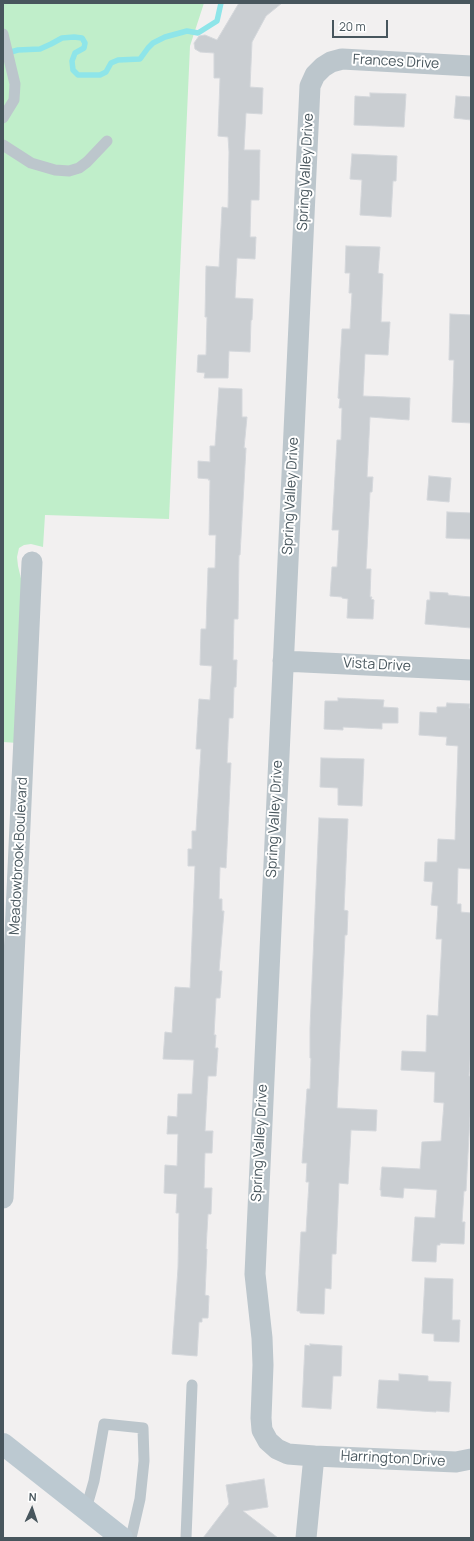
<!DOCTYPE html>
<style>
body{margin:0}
#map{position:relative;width:474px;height:1541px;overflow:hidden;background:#f2f0f0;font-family:Manrope,sans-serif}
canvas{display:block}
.frame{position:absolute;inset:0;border:4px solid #48565d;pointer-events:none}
.north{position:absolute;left:12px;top:1489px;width:40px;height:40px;-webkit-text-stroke:3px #fff;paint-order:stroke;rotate:3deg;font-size:11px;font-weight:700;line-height:16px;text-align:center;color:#48565d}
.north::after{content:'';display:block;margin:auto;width:14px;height:18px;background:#48565d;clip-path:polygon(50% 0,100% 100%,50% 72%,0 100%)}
.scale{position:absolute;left:332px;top:20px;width:56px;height:18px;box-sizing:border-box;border:2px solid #48565d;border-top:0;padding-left:5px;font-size:12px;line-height:14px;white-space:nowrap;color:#48565d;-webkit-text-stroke:3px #fff;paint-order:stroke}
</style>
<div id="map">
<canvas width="474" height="1541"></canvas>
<div class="frame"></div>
<div class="north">N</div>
<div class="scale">20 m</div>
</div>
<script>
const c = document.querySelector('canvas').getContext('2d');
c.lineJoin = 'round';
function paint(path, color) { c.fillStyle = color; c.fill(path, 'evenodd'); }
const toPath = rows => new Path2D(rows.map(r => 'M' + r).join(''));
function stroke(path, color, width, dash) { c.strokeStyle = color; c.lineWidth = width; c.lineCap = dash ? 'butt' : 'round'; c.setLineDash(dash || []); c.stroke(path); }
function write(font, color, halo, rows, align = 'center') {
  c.font = font + ' Manrope,sans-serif'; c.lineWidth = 4; c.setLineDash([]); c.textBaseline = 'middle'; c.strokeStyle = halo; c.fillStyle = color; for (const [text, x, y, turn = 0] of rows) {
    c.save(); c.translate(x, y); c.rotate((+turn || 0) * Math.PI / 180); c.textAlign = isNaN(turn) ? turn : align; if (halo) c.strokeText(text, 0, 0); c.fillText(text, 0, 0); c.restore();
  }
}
paint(toPath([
 [3,3,204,3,190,46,169,519,45,515,43,547,31,544,24,545,19,548,17,557,18,566,23,587,18,743,3,742]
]), '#c0eeca');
stroke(toPath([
 [7,53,18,50,40,49,51,44,62,38,74,37,82,38,85,43,84,48,75,53,72,61,73,70,78,75,100,75,106,72,111,63,118,60,140,59,148,48,153,43,165,37,187,31,198,33,217,21,221,3]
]), '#8ee5e9', 5.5);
const building = toPath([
 [239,3,282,3,266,16,252,42,250,87,263,88,262,114,246,113,244,150,260,150,259,200,251,200,250,237,256,237,255,259,237,258,235,298,253,299,252,320,251,320,250,352,229,351,228,378,204,378,205,373,197,372,198,355,206,355,207,317,205,317,206,266,219,267,222,207,228,208,229,152,228,137,218,136,220,78,214,78,214,53,200,52,195,49,194,43,199,36,205,35,217,40,239,3],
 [370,93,406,94,404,127,354,125,355,96,370,97,370,93],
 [456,96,471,97,471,120,454,118,456,96],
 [352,154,397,156,396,181,393,181,391,217,360,215,362,180,350,179,352,154],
 [346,246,380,247,378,273,383,274,381,322,390,322,388,355,365,354,363,396,410,398,409,420,370,417,367,477,373,477,372,492,370,492,366,569,371,569,370,597,372,597,371,599,374,600,373,619,347,618,348,599,342,598,342,597,330,596,332,567,337,567,339,530,332,530,337,440,341,440,342,408,339,408,340,399,338,398,342,329,350,329,352,293,349,293,350,273,345,273,346,246],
 [450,314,471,315,471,423,452,422,454,360,449,360,450,314],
 [219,388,242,389,242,417,247,417,244,448,246,448,240,555,239,555,238,619,234,619,233,660,237,660,236,687,234,687,233,718,229,718,227,763,231,763,226,868,220,867,219,899,222,899,222,911,224,911,219,971,222,971,220,998,216,998,214,1035,216,1035,215,1048,218,1048,216,1076,208,1076,205,1131,213,1131,212,1153,205,1153,204,1188,212,1188,211,1214,208,1214,206,1249,207,1249,205,1295,209,1296,208,1318,202,1318,202,1322,199,1322,197,1356,172,1354,178,1268,179,1213,176,1213,177,1194,164,1193,165,1165,177,1166,178,1134,167,1134,168,1116,177,1117,178,1094,192,1094,194,1060,163,1059,165,1032,172,1033,175,987,190,988,195,866,188,866,188,849,192,849,192,831,196,831,201,749,196,749,199,699,210,700,212,666,200,665,201,629,206,629,208,568,215,568,216,535,209,535,210,480,208,480,209,479,198,478,198,461,210,462,210,446,215,446,219,388],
 [429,476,451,478,449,502,427,500,429,476],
 [447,512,471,513,471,539,446,538,447,512],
 [430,592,448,593,448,595,471,597,471,628,425,624,427,600,430,600,430,592],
 [338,698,384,700,383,707,398,708,398,723,382,723,382,729,343,727,343,730,324,729,325,701,338,701,338,698],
 [447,703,470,704,469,708,471,708,471,869,458,868,457,904,461,904,461,912,471,913,471,1046,469,1076,471,1076,471,1098,466,1191,464,1191,462,1222,465,1222,464,1244,440,1243,440,1245,437,1245,436,1262,412,1261,415,1217,435,1218,437,1190,404,1188,403,1198,381,1196,381,1190,380,1190,382,1167,420,1169,422,1142,441,1141,444,1103,434,1102,435,1072,401,1070,402,1051,426,1052,427,1015,438,1016,442,939,436,939,438,906,431,905,433,882,424,881,425,862,437,862,438,839,455,840,458,746,446,745,447,737,419,735,420,712,437,713,437,707,446,707,447,703],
 [321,758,364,759,362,806,338,805,338,788,320,787,321,758],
 [319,818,348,819,344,910,348,911,347,935,345,935,337,1108,377,1110,376,1131,351,1130,348,1184,339,1183,336,1254,332,1254,331,1289,325,1288,324,1314,300,1313,300,1311,297,1311,301,1232,306,1232,309,1182,306,1182,307,1163,302,1163,307,1089,310,1089,311,1058,310,1058,310,1028,319,818],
 [425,1278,453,1279,452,1320,460,1320,459,1342,434,1341,434,1334,422,1333,425,1278],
 [310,1344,342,1346,341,1376,333,1376,331,1409,302,1407,305,1345,310,1346,310,1344],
 [399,1374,428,1376,428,1381,451,1382,449,1412,436,1411,436,1412,377,1408,379,1380,399,1381,399,1374],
 [264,1479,268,1507,243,1511,278,1538,203,1538,229,1504,226,1485,264,1479]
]);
paint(building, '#caced2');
stroke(building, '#d4d7db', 1);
stroke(toPath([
 [3,34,15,84,14,100,3,118],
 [3,145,31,163,55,170,69,171,79,168,87,162,107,141],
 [86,1509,94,1481,104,1424,143,1428,144,1461,140,1499,131,1538],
 [186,1538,192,1385]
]), '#bcc6cc', 11);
stroke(toPath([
 [471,66,342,59,331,62,323,67,315,75,310,86,255,1274,262,1338,263,1365,261,1418,262,1430,268,1441,277,1449,288,1454,314,1456,456,1462,471,1459],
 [283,661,471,670],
 [3,1198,32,562],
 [306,1538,314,1456]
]), '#bcc6cc', 21);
stroke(toPath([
 [3,1444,122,1538]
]), '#bcc9d1', 22);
write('14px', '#48565d', '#fff', [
 ["Frances Drive",396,62,3],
 ["Spring Valley Drive",306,172,-87],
 ["Spring Valley Drive",291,496,-87],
 ["Vista Drive",377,665,3],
 ["Spring Valley Drive",275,819,-87],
 ["Meadowbrook Boulevard",19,856,-87],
 ["Spring Valley Drive",260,1143,-87],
 ["Harrington Drive",393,1459,3]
]);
</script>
